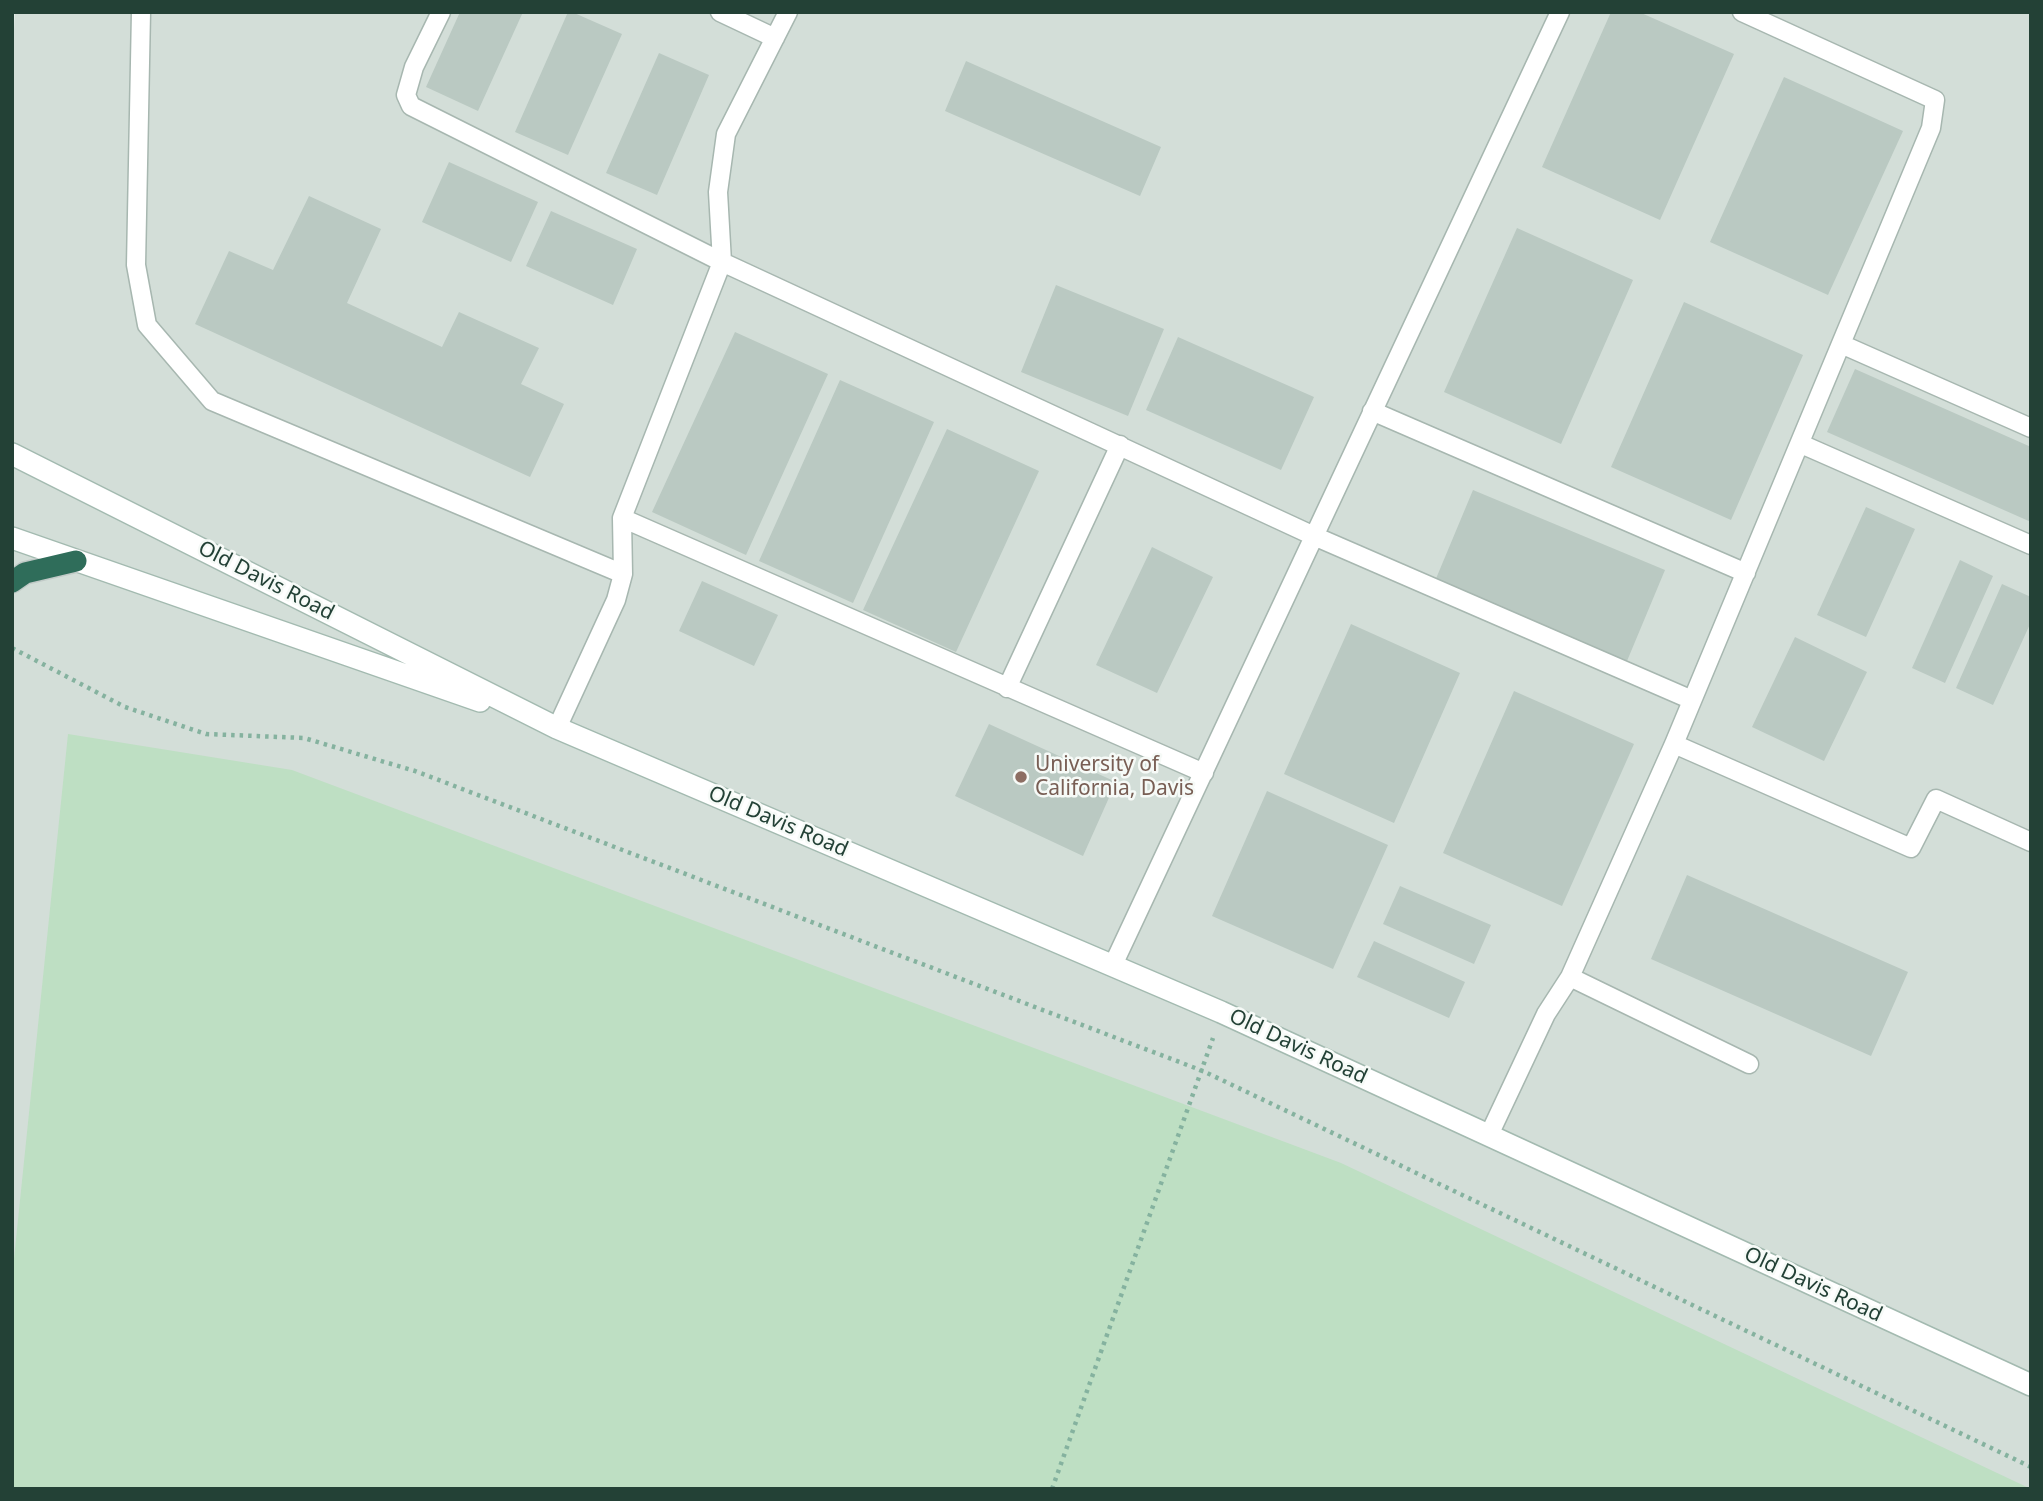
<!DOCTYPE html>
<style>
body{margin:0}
#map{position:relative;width:2043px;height:1501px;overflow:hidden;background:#e5eee9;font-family:"Noto Sans",sans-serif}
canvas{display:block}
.frame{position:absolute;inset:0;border:14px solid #234136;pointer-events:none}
</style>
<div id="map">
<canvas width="2043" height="1501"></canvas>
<div class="frame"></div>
</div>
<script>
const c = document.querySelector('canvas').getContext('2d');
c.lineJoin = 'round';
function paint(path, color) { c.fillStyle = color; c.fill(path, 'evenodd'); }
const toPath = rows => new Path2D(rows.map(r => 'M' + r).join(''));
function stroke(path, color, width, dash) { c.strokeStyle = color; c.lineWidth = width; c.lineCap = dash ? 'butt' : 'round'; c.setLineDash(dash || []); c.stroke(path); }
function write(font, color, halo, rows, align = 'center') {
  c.font = font + ' "Noto Sans",sans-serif'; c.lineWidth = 5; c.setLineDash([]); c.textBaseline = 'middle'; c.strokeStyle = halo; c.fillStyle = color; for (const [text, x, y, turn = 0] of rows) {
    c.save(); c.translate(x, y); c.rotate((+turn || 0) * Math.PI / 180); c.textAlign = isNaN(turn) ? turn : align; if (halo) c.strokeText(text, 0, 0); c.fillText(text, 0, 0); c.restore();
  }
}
paint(toPath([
 [15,12,2031,12,2031,1489,12,1489,12,64]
]), '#d3ded8');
paint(toPath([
 [68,734,292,770,1341,1163,2031,1489,12,1489,12,1278]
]), '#bedfc3');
paint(toPath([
 [460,12,523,12,478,111,426,87],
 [568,12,572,12,622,34,568,155,515,132],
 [1611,12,1639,12,1734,54,1660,220,1542,167],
 [659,53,709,75,657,195,606,173],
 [966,61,1161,147,1140,196,945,111],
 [1784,77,1903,131,1828,295,1710,242],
 [449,162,538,202,511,262,422,222],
 [309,196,381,229,347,303,442,347,459,312,539,348,521,384,564,404,530,477,195,324,229,251,273,270],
 [551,211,637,249,613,305,526,266],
 [1517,228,1633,280,1561,444,1444,392],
 [1056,285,1164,329,1128,416,1021,372],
 [1684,302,1803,355,1731,520,1611,467],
 [735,332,828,374,746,555,652,512],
 [1178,337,1314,397,1281,470,1146,410],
 [1855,369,2031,447,2031,522,1827,432],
 [840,380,934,422,853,603,759,561],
 [947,429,1039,471,956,652,863,610],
 [1473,490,1665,570,1627,661,1435,581],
 [1866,507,1915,529,1866,637,1817,615],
 [1152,547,1213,577,1157,693,1096,665],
 [1960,560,1993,576,1945,683,1912,668],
 [702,581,778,615,754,666,679,631],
 [2002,584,2031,597,2031,622,1993,705,1956,688],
 [1351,624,1460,673,1394,823,1284,774],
 [1795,637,1867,672,1824,761,1752,727],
 [1514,691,1634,744,1562,906,1443,853],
 [989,724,1116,782,1083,856,955,796],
 [1267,791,1388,845,1333,969,1212,916],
 [1687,875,1908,972,1871,1056,1651,959],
 [1400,886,1491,925,1474,964,1383,924],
 [1374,941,1465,982,1449,1018,1357,977]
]), '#bac9c2');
const lane = toPath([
 [141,12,136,265,147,325,212,401,623,574],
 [441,12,414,67,406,95,411,106,722,262,1314,536,1692,700],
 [720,12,775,38],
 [1841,344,2031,428],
 [1372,411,1746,573],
 [1801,444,2031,545],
 [622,518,1204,773],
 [1007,688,1120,445],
 [557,728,616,600,623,574,622,518,722,262,718,192,726,134,788,12],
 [1674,744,1911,848,1936,799,2031,842],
 [1113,965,1560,12],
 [1570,977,1749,1064],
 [1489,1135,1546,1014,1570,977,1674,744,1931,128,1935,100,1742,12]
]);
const secondary = toPath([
 [12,454,557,728,1221,1012,2031,1385],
 [12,538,480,701]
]);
const highway = toPath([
 [12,582,25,573,76,561]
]);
stroke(lane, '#a7b7b0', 21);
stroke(secondary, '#a3bab0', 24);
stroke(highway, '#c1cac7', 24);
stroke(toPath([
 [12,648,125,707,206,734,304,738,415,771,1203,1071,2031,1467],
 [1052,1489,1213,1038]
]), '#85b29f', 4.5, [3.5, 5]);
stroke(lane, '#fff', 18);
stroke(secondary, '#fff', 21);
stroke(highway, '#2f6d5a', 21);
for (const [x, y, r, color] of [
 [1021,777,7,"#8d6e63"]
]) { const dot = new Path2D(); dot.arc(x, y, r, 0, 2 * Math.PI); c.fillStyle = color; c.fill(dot); stroke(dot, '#f6faf7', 2.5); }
write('21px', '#234136', '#f6faf7', [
 ["Old Davis Road",266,581,27],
 ["Old Davis Road",778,822,23],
 ["Old Davis Road",1298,1047,25],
 ["Old Davis Road",1813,1285,25]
]);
write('21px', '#785e54', '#f6faf7', [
 ["University of",1035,765],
 ["California, Davis",1035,789]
], 'left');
</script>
